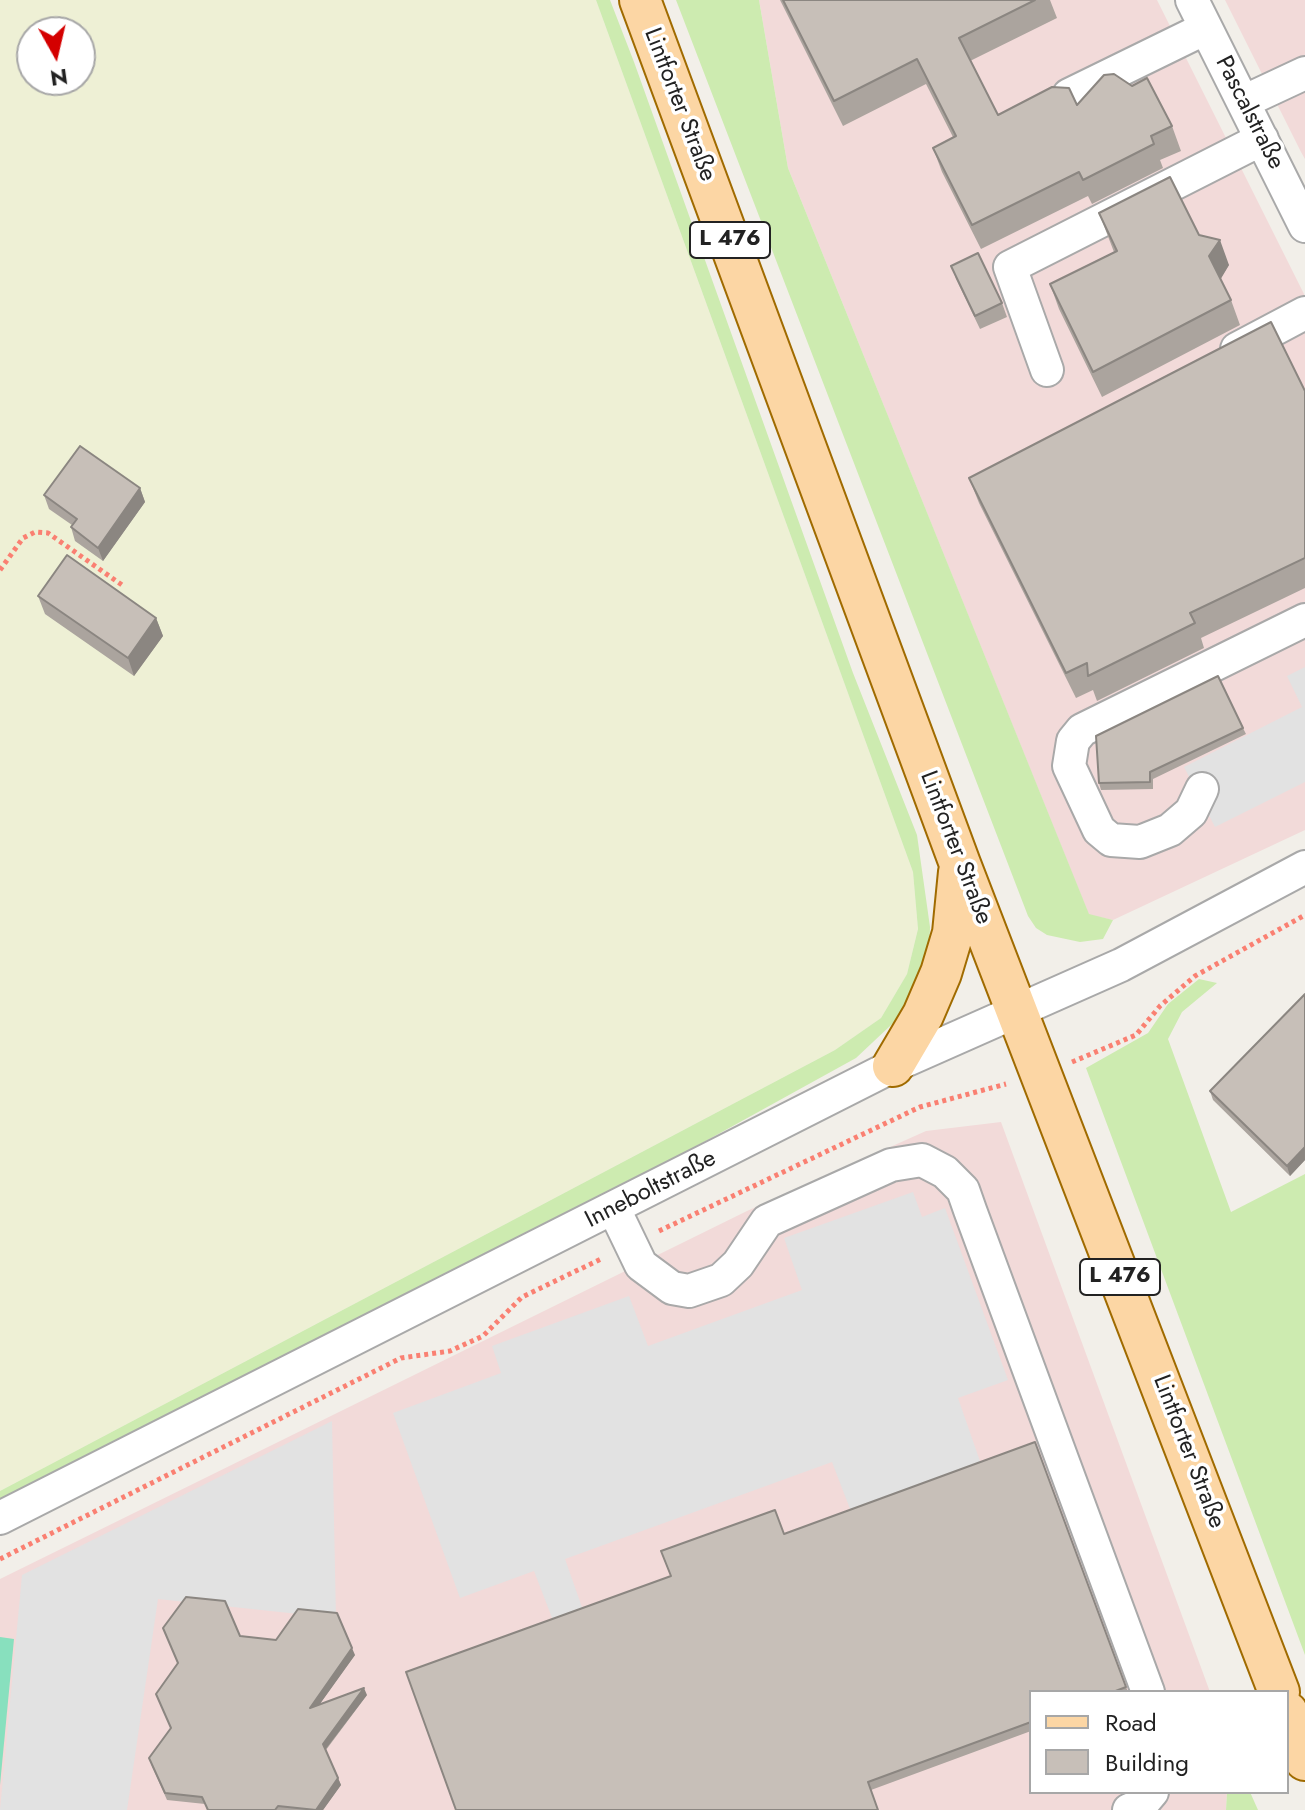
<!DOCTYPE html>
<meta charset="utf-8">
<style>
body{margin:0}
#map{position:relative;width:1305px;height:1810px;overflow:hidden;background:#f2efe9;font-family:Jost,sans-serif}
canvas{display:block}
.legend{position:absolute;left:1029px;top:1690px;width:260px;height:104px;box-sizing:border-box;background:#fff;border:2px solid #a7a7a7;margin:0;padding:10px 14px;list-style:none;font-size:24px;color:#222}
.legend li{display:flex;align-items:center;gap:16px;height:40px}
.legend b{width:40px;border:2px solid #a7a7a7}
.north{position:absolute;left:16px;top:16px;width:80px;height:80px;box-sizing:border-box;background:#fff;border:2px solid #a7a7a7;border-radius:50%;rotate:172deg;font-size:22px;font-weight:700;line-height:32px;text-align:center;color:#222}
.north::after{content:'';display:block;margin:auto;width:28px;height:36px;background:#d40000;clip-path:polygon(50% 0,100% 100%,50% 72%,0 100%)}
</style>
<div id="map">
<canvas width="1305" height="1810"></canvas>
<ul class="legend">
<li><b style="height:10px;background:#fcd6a4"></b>Road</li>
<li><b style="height:22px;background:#c7bfb8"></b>Building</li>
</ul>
<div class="north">N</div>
</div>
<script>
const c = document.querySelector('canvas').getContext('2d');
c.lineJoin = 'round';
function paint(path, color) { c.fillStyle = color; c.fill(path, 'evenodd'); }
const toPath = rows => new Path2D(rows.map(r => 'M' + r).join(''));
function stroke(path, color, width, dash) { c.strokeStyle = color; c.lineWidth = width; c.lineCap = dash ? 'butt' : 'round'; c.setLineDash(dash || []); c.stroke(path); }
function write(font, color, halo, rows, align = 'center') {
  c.font = font + ' Jost,sans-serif'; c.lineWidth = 7; c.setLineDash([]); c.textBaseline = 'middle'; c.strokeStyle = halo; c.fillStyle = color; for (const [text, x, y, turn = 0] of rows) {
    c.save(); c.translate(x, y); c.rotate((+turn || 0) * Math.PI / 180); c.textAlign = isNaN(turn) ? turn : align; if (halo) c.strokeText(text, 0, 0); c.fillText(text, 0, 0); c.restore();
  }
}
paint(toPath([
 [759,0,1157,0,1305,296,1305,830,1113,920,1089,915,788,168],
 [1225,0,1305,0,1305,159,1301,152],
 [1001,1122,1210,1692,1031,1692,1031,1792,1227,1792,1226,1810,0,1810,0,1579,747,1211,926,1131]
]), '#f2dad9');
paint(toPath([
 [0,0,596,0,913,872,918,929,907,974,881,1018,835,1050,0,1491],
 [32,32,80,32,80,80,32,80]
]), '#eef0d5');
paint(toPath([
 [596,0,610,0,634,62,853,673,917,835,930,927,929,960,906,1011,856,1058,606,1196,0,1503,0,1491,835,1050,881,1018,907,974,918,929,913,872],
 [676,0,759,0,788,168,1089,914,1113,920,1103,939,1080,942,1047,935,1036,928,1028,916],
 [1199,979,1217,983,1182,1012,1168,1039,1231,1212,1305,1174,1305,1655,1086,1068,1148,1033,1168,1004],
 [1227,1792,1250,1792,1258,1810,1226,1810]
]), '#cdebb0');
paint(toPath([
 [0,1637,14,1639,0,1785]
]), '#88e0be');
paint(toPath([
 [1305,667,1305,782,1215,827,1184,767,1302,707,1287,676],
 [913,1192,922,1217,945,1208,1008,1380,958,1398,982,1467,852,1514,832,1462,565,1559,584,1613,554,1623,534,1571,460,1598,393,1413,501,1373,492,1346,629,1296,648,1346,802,1290,784,1238],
 [332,1421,336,1618,158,1599,127,1810,0,1810,22,1575]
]), '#e2e2e2');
const minor = toPath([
 [1192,0,1305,226],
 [1069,95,1206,28],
 [1243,102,1305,73],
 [1237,349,1305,313],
 [1047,370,1010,267,1262,139],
 [1202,789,1191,812,1170,830,1140,842,1111,840,1099,830,1069,766,1073,741,1082,730,1305,620],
 [614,1209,641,1265,672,1288,689,1291,721,1280,738,1264,767,1221,891,1165,922,1160,945,1172,963,1190,970,1210,1148,1692],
 [0,1518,893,1066,1121,965,1305,867],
 [1129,1810,1141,1805,1152,1792]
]);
const major = toPath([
 [640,0,960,864,1279,1692],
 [893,1066,923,1015,941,973,953,933,959,872],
 [1287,1712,1305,1760]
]);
stroke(minor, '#a9a9a9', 36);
stroke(major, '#a06b00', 44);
stroke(toPath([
 [0,570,23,538,35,532,48,533,122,585],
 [1072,1062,1136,1035,1160,1006,1195,976,1305,915],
 [659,1231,920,1107,1006,1084],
 [0,1559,401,1358,450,1351,483,1336,522,1297,603,1258]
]), '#fa8072', 5, [4, 4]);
stroke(minor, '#fff', 32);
stroke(major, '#fcd6a4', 40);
paint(toPath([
 [780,0,1050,0,1057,18,970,61,998,115,1077,105,1172,126,1181,151,1160,160,1163,168,1092,204,1088,196,981,249,942,172,933,148,953,137,926,84,843,126],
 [1099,213,1199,235,1229,265,1220,279,1231,300,1240,325,1102,397,1059,309,1050,284,1114,252],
 [952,266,1002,303,1007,317,980,329,956,279],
 [1305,391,1305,588,1201,638,1204,648,1097,701,1093,690,1076,698,979,503,969,478],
 [140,488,145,502,103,561,75,541,71,527,72,525,49,509,44,495],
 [38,596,156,618,163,636,134,676,45,614],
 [1243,728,1246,734,1153,779,1153,789,1101,790,1099,783],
 [1305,994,1305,1160,1290,1176,1213,1100,1210,1091],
 [1035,1442,1128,1692,1031,1692,1031,1731,871,1790,670,1576],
 [240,1636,355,1655,319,1705,367,1695,326,1750,341,1785,323,1810,207,1810,205,1804,167,1800,151,1764,171,1728]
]), '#aba49e');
paint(toPath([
 [1220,240,1229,265,1219,282,1209,256],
 [140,488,145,502,103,561,98,548],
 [156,618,163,636,134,676,128,658],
 [1305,1147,1305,1160,1290,1176,1287,1166],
 [352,1648,355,1655,312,1715,310,1708],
 [364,1688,367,1695,325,1750,323,1744],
 [338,1778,341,1785,323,1810,316,1810]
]), '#8b8681');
const building = toPath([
 [783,0,1035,0,959,38,998,115,1052,87,1069,88,1077,105,1104,75,1114,74,1132,86,1147,78,1172,126,1151,136,1154,144,1083,180,1079,172,972,225,933,148,956,136,917,59,834,101,783,0],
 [1170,177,1199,235,1220,240,1209,256,1231,300,1093,372,1050,284,1117,251,1099,213,1170,177],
 [978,253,1002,303,975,316,951,266,978,253],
 [1271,322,1305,391,1305,558,1190,613,1195,623,1088,676,1087,663,1066,673,969,478,1271,322],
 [80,446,140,488,98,548,71,527,77,519,44,495,80,446],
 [67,555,156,618,128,658,38,596,67,555],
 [1218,676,1243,728,1150,772,1150,782,1099,783,1096,736,1218,676],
 [1305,994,1305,1147,1287,1166,1210,1091,1305,994],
 [1035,1442,1126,1687,1113,1692,1031,1692,1031,1722,868,1782,878,1810,456,1810,406,1672,671,1576,661,1551,775,1510,784,1534,1035,1442],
 [186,1597,225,1601,240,1636,276,1640,298,1609,337,1613,352,1648,310,1708,364,1688,323,1744,338,1778,316,1810,278,1806,275,1810,208,1810,202,1797,165,1793,149,1758,171,1728,156,1694,178,1663,163,1628,186,1597]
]);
paint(building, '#c7bfb8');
stroke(building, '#8b8681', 2);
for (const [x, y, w] of [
 [730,240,80],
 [1120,1277,80]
]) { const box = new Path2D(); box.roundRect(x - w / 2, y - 18, w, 36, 6); c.fillStyle = '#fff'; c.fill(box); stroke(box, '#222', 2); }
write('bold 22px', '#222', null, [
 ["L 476",730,240],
 ["L 476",1120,1277]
]);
write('24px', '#222', '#fff', [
 ["Lintforter Straße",679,105,69],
 ["Pascalstraße",1249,113,63],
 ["Lintforter Straße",955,848,69],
 ["Inneboltstraße",651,1190,-27],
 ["Lintforter Straße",1188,1452,69]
]);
</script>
